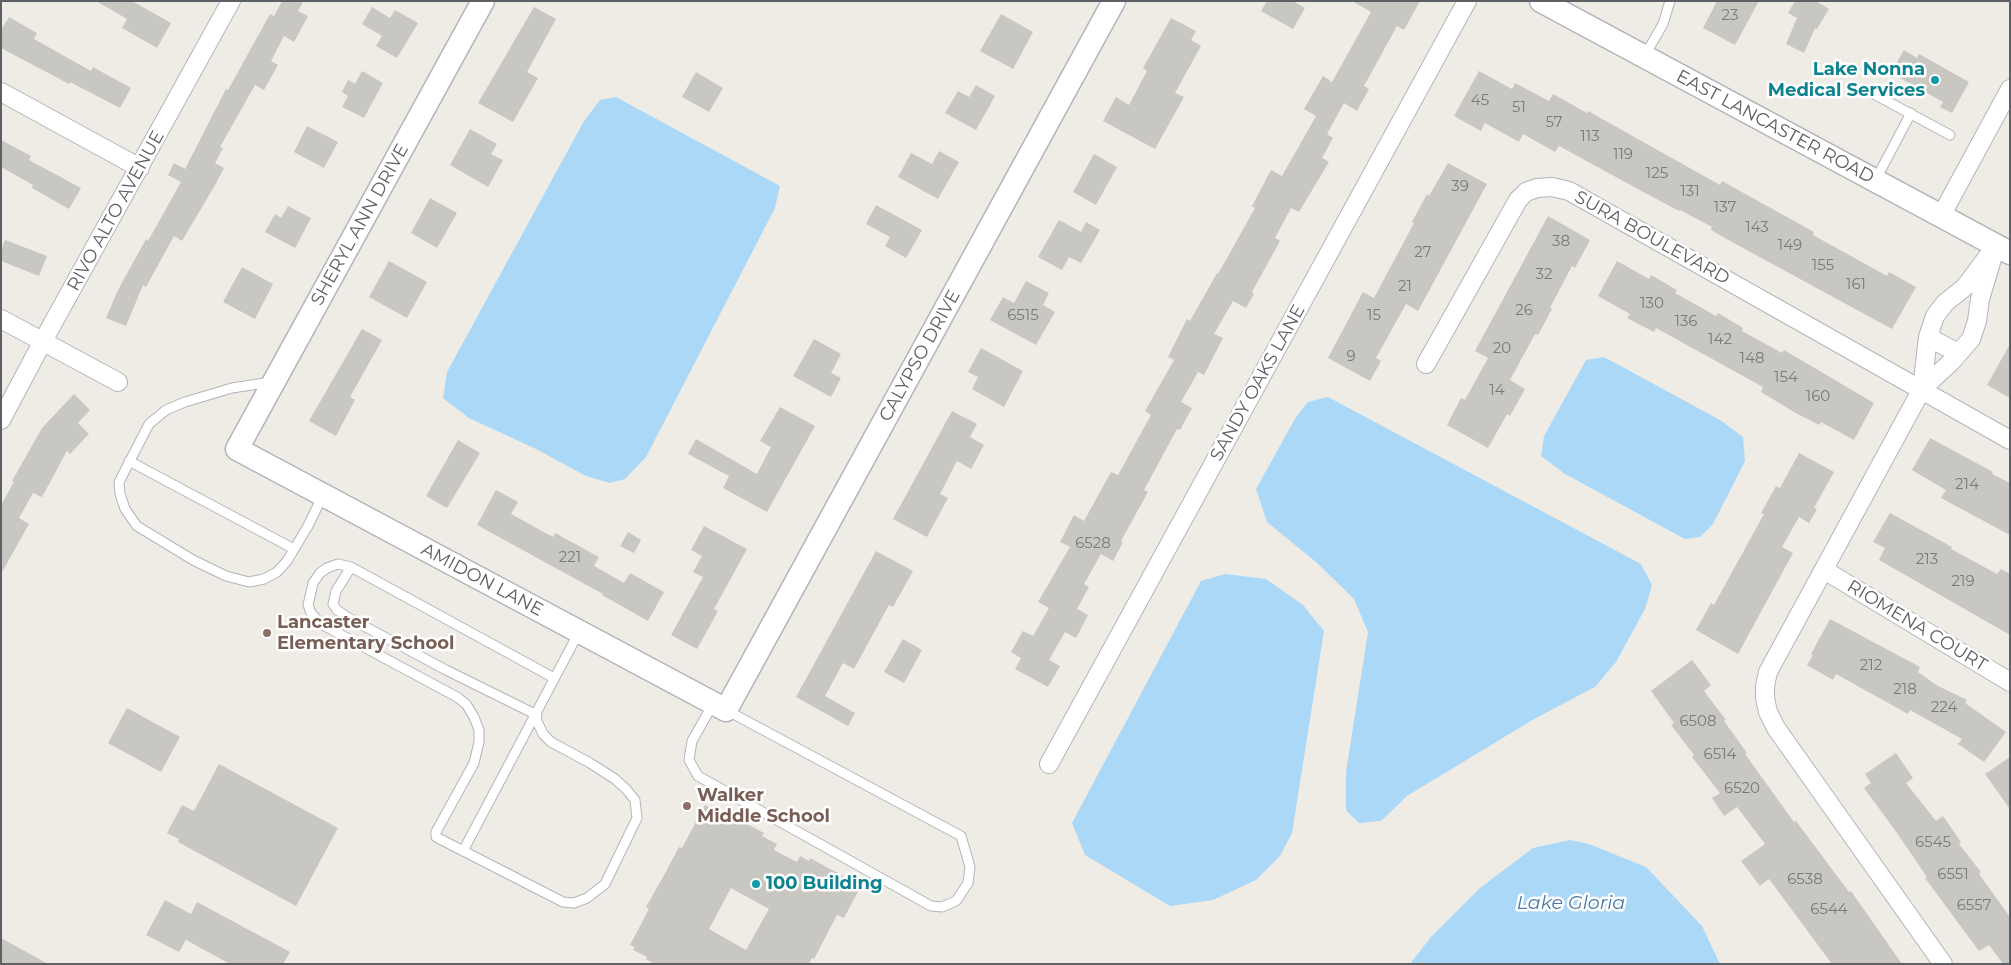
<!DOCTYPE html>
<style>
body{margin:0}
#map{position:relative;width:2011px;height:965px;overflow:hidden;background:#eeece5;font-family:Montserrat,sans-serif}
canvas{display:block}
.frame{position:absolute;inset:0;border:2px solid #5d6064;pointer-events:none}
</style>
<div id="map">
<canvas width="2011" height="965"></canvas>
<div class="frame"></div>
</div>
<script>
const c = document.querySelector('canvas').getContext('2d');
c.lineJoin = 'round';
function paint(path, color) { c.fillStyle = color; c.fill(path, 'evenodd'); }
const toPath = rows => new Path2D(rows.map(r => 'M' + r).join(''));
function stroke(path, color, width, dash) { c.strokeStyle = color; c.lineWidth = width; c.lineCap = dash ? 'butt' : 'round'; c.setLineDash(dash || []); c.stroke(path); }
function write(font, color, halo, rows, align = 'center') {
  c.font = font + ' Montserrat,sans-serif'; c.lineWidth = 5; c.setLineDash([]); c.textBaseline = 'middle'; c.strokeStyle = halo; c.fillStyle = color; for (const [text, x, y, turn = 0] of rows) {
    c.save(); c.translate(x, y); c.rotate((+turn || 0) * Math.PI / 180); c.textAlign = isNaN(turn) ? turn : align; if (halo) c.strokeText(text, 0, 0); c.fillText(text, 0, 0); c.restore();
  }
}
paint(toPath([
 [616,97,780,186,775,208,646,457,625,479,610,483,586,476,538,450,469,418,443,398,447,372,584,121,600,100],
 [1604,357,1720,420,1743,437,1745,461,1713,524,1700,537,1685,539,1565,474,1541,456,1544,436,1586,360],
 [1328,397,1641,564,1652,585,1645,609,1616,662,1595,687,1534,719,1407,796,1381,821,1359,823,1346,810,1346,772,1368,632,1354,599,1316,562,1267,522,1256,489,1296,417,1308,402],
 [1225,574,1266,579,1303,605,1324,631,1292,833,1280,856,1256,880,1213,900,1170,906,1085,855,1072,823,1201,581],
 [1570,840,1589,844,1646,867,1702,926,1720,964,1410,964,1431,937,1480,888,1533,848]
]), '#acd8f7');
paint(toPath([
 [96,1,132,1,171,23,157,48,122,28,127,19],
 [282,1,303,1,298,11,308,16,294,42,284,36,271,61,278,65,264,90,255,85,220,147,223,148,215,163,224,168,215,185,182,241,174,236,146,287,143,285,126,326,106,318,118,290,146,239,148,241,181,182,168,175,174,163,185,169,226,89,228,90,270,14,274,16],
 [1267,1,1293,1,1305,8,1293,29,1261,11],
 [1352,1,1420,1,1404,30,1397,26,1364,86,1369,89,1357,111,1344,103,1327,134,1333,138,1322,158,1329,162,1299,212,1291,208,1275,238,1280,241,1252,292,1254,294,1246,308,1233,301,1214,334,1223,338,1204,375,1198,372,1181,402,1192,408,1180,430,1177,429,1144,490,1148,492,1121,541,1123,542,1113,561,1101,554,1084,584,1089,587,1077,609,1088,615,1076,638,1065,632,1049,660,1060,666,1048,687,1015,669,1021,658,1011,652,1023,631,1033,636,1049,608,1038,602,1070,547,1060,542,1074,515,1084,521,1111,472,1118,475,1151,415,1145,411,1174,360,1168,357,1187,319,1190,321,1217,273,1218,274,1255,208,1252,206,1271,170,1282,176,1316,116,1304,109,1323,76,1332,82,1371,12],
 [1717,1,1759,1,1735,45,1703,28],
 [1795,1,1816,1,1829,9,1817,29,1815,28,1804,53,1786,44,1797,18,1788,13],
 [372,7,390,18,395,10,418,23,397,58,376,46,382,36,362,24],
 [534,7,556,19,527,72,538,78,513,122,478,103],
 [1001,14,1033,32,1013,69,980,51],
 [9,17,37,33,34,39,91,71,93,67,131,88,120,108,70,82,69,84,1,48,1,30],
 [1171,18,1196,31,1191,40,1201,46,1175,93,1184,97,1155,149,1103,121,1116,97,1129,105,1147,71,1143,68],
 [1904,50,1917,58,1919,54,1969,82,1952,113,1940,107,1943,102,1891,73],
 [362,71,383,83,364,118,342,107,348,96,342,92,348,80,355,84],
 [1479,71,1512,89,1515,83,1549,101,1553,94,1587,113,1588,111,1720,185,1722,181,1814,232,1813,235,1887,276,1889,272,1916,287,1892,329,1732,242,1711,230,1712,227,1680,210,1679,211,1647,194,1559,146,1555,152,1523,134,1519,142,1485,123,1481,131,1454,116],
 [696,72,723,88,709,112,682,97],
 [976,85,995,96,976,130,945,113,958,91,969,97],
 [307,126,338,142,324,168,294,152],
 [470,129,497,144,491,154,503,160,488,187,450,165],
 [1,140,31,156,29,160,81,188,69,209,32,188,33,185,1,167],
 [939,151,959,162,938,199,898,177,911,153,932,164],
 [1094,154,1117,167,1096,205,1073,192],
 [1448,163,1487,184,1418,311,1406,304,1376,358,1381,361,1370,381,1328,358,1363,292,1374,298,1414,223,1412,222,1427,194,1429,196],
 [430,198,457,213,437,248,411,233],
 [876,205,922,230,906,258,885,246,890,237,866,224],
 [288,206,311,218,295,248,265,232,275,214,281,218],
 [1548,216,1590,240,1575,268,1572,266,1550,308,1552,309,1538,335,1535,334,1510,380,1525,389,1510,416,1507,414,1488,448,1447,425,1461,398,1465,400,1488,358,1475,351],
 [1059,220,1081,232,1086,222,1100,230,1081,263,1069,257,1062,270,1038,257],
 [5,240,47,256,39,276,1,261,1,250],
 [389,261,427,282,407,318,369,297],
 [1617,261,1649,279,1651,275,1677,290,1675,293,1716,316,1718,313,1743,328,1742,331,1782,353,1784,350,1874,403,1854,440,1821,422,1819,425,1794,412,1761,392,1763,387,1656,328,1654,332,1627,318,1630,314,1598,296],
 [242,267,273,284,255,319,223,302],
 [1026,281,1049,293,1043,305,1055,312,1036,345,990,320,1003,297,1014,303],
 [362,329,382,340,350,397,355,400,336,436,309,421],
 [814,339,841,354,831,373,841,378,831,397,793,376],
 [2010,344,2010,398,1987,385],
 [981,348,1023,371,1004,407,972,389,978,377,968,372],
 [74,394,90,410,78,423,89,434,70,454,67,451,42,497,33,493,19,518,29,524,1,574,1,505,14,482,12,481,42,428],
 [780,407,815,426,767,512,723,488,729,476,688,454,696,439,757,474,771,447,760,441],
 [952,411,977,424,970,437,984,445,971,469,957,461,940,494,948,498,927,537,893,519],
 [1930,438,1993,472,1992,474,2010,483,2010,535,1941,498,1946,490,1912,470],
 [458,440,480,453,447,508,426,496],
 [1799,453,1834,472,1814,508,1817,509,1809,523,1799,517,1782,547,1793,553,1738,654,1696,630,1711,603,1714,605,1764,514,1761,513,1776,486,1780,488],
 [496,490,518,502,511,514,553,537,555,533,599,557,594,566,624,583,630,573,664,592,648,621,602,595,603,594,477,525],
 [1890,513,1952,547,1951,549,1997,574,2001,569,2010,574,2010,635,1879,560,1885,548,1873,542],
 [704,526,747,549,714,609,718,611,697,649,671,635,703,577,693,572,702,556,691,550],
 [628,532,641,540,634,553,620,546],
 [876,551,913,571,893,607,889,605,854,669,843,663,825,696,855,713,848,726,796,697],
 [1830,619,1920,667,1918,672,1938,686,1967,700,1965,703,2006,732,1984,762,1958,744,1962,739,1910,710,1908,714,1836,674,1833,680,1807,665,1813,655,1811,654],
 [903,639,922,650,904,683,884,672],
 [1692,660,1711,685,1704,691,1726,720,1724,721,1747,753,1745,754,1794,822,1796,821,1849,892,1851,891,1902,964,1832,964,1769,879,1760,886,1741,861,1765,844,1737,807,1724,816,1712,798,1720,793,1692,757,1694,755,1671,725,1674,723,1651,691],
 [127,708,180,737,161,772,108,743],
 [1896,753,1913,778,1906,783,1936,821,1943,816,1961,842,1959,844,1981,872,1979,874,2010,917,2010,964,2003,964,1989,945,1979,951,1925,878,1927,877,1897,833,1864,788,1871,783,1865,774],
 [2010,757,2010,809,1985,774],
 [219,764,338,828,296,906,178,842,179,839,167,833,182,805,194,811],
 [705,805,720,813,721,810,764,833,762,836,777,844,774,850,797,862,800,856,809,861,810,858,845,877,844,880,860,888,844,918,837,915,814,959,812,958,809,964,654,964,646,959,647,957,633,950,635,947,630,945,649,909,646,907,663,877,679,847,682,848],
 [731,888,769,909,746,950,709,929],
 [165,900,191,914,197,902,290,952,283,964,230,964,186,940,179,952,146,935],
 [1,938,48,964,1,964]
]), '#c9c7c2');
const service = toPath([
 [1644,57,1663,24,1670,1],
 [1870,92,1950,135],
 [1875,181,1911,113],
 [271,382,232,388,185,402,166,410,149,424,119,482,120,494,125,509,137,526,193,560,226,576,249,582,264,579,277,572,287,561,308,526,323,495],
 [129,461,294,549],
 [351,567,336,591,333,604,337,610,349,618,446,670,537,715],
 [713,704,692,741,689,760,698,776,931,906,942,907,956,901,968,883,970,867,961,836,726,710],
 [537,715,536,719,543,734,551,742,590,763,615,779,626,789,635,800,637,818,605,884,587,898,574,903,563,902,436,837,436,832,474,763,479,742,479,730,474,717,466,704,457,697,321,624,311,613,308,605,313,583,320,573,327,568,338,564,351,567,554,678],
 [463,851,579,632]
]);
const minor = toPath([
 [1,92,140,168],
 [1941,216,2010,89],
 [1,319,118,382],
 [1928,337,1958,353],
 [1426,364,1518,200,1526,192,1537,188,1552,187,1569,191,2010,440],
 [1922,389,1928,337,1935,316,1945,303,1965,287,1989,255],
 [1,420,43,341,231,1],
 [1824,570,2010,682],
 [1049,764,1467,1],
 [1943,964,1776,728,1768,712,1765,698,1765,686,1768,672,1922,389,1951,362,1971,339,1977,321,1980,299,1996,246]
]);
const tertiary = toPath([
 [483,1,237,449,726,710,1114,1],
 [1541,1,2010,253]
]);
stroke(service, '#b2b5b9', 11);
stroke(minor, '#b2b5b9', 20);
stroke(tertiary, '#b2b5b9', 25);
stroke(service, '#fff', 9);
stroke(minor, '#fff', 18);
stroke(tertiary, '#fff', 22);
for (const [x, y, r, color] of [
 [1935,80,5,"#0f9aa8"],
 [267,633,5,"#8d6e63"],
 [687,806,5,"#8d6e63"],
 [756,884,5,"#0f9aa8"]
]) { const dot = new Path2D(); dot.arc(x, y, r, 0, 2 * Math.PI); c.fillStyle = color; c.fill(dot); stroke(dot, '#fff', 2); }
write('15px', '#787a7c', null, [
 ["23",1730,16],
 ["45",1480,101],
 ["51",1519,108],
 ["57",1554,123],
 ["113",1590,137],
 ["119",1623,155],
 ["125",1657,174],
 ["39",1460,187],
 ["131",1690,192],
 ["137",1725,208],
 ["143",1757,228],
 ["38",1561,242],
 ["149",1790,246],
 ["27",1423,253],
 ["155",1823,266],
 ["32",1544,275],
 ["161",1856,285],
 ["21",1405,287],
 ["130",1652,304],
 ["26",1524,311],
 ["6515",1023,316],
 ["15",1374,316],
 ["136",1686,322],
 ["142",1720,340],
 ["20",1502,349],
 ["9",1351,357],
 ["148",1752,359],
 ["154",1786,378],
 ["14",1497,391],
 ["160",1818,397],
 ["214",1967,485],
 ["6528",1093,544],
 ["221",570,558],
 ["213",1927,560],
 ["219",1963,582],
 ["212",1871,666],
 ["218",1905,690],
 ["224",1944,708],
 ["6508",1698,722],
 ["6514",1720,755],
 ["6520",1742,789],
 ["6545",1933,843],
 ["6551",1953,875],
 ["6538",1805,880],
 ["6557",1974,906],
 ["6544",1829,910]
]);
write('bold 18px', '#0d838f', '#fff', [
 ["Lake Nonna",1925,70],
 ["Medical Services",1925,91],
 ["100 Building",766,884,"left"]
], 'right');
write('18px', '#5d6064', '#fff', [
 ["EAST LANCASTER ROAD",1775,127,28],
 ["RIVO ALTO AVENUE",116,211,-61],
 ["SHERYL ANN DRIVE",360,225,-61],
 ["SURA BOULEVARD",1652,238,29],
 ["CALYPSO DRIVE",920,356,-61],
 ["SANDY OAKS LANE",1258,383,-61],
 ["AMIDON LANE",482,580,28],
 ["RIOMENA COURT",1917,626,31]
]);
write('bold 18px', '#785e54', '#fff', [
 ["Lancaster",277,623],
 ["Elementary School",277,644],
 ["Walker",697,796],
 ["Middle School",697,817]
], 'left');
write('italic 19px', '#4a79a8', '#fff', [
 ["Lake Gloria",1571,903]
]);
</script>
